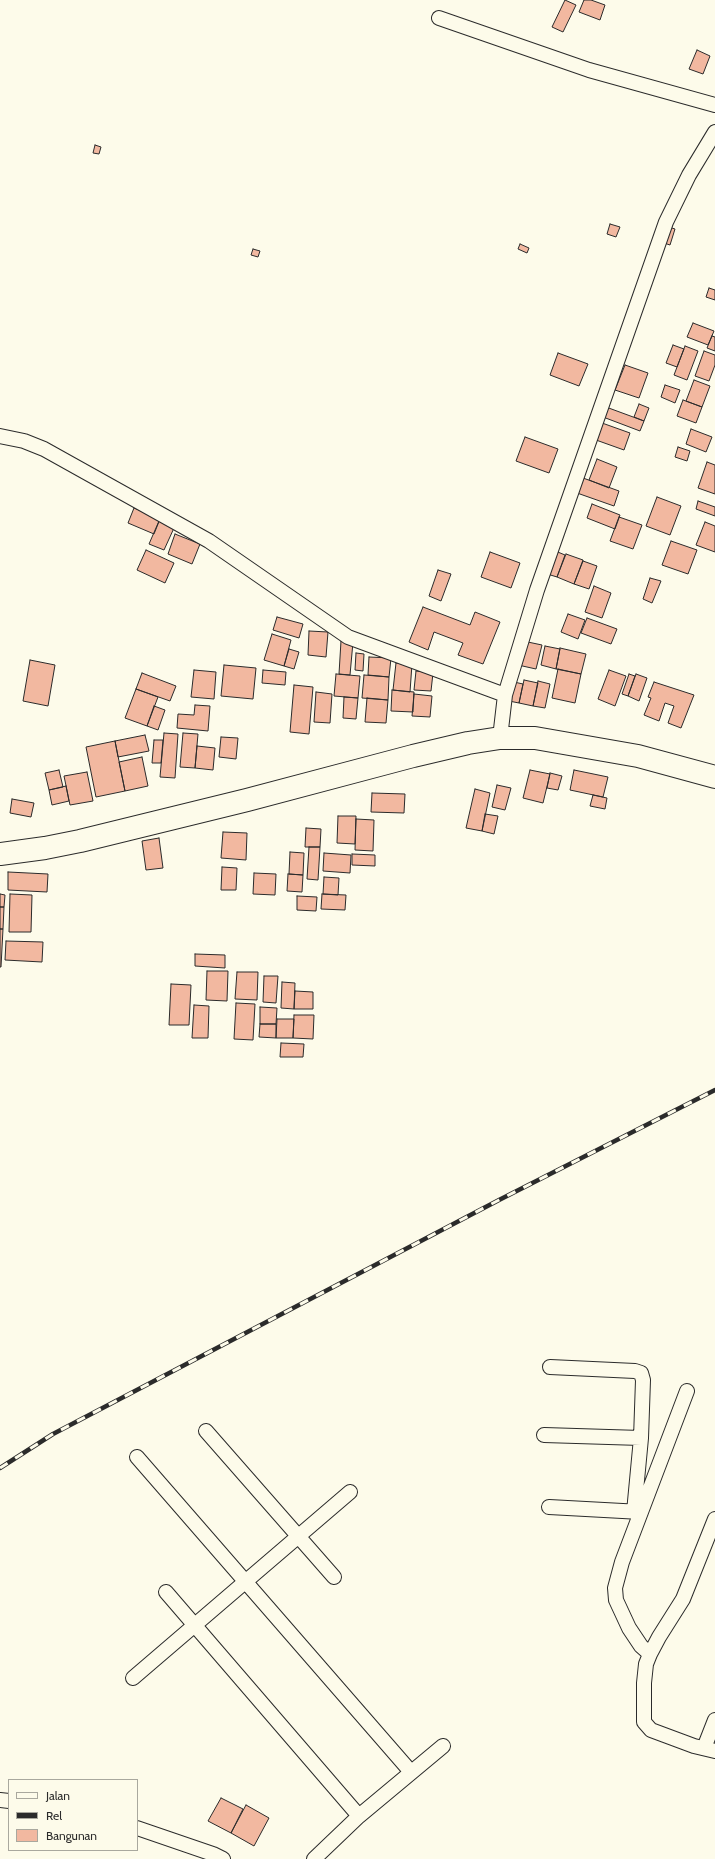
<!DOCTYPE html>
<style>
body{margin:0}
#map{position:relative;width:715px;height:1859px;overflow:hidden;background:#fdfbea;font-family:Cabin,sans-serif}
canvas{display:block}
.legend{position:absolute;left:8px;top:1779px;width:130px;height:72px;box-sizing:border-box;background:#fdfbea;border:1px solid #a9a89e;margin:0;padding:5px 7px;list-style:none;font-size:12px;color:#2b2b2b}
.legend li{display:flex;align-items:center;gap:8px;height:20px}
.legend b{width:20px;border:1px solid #a9a89e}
</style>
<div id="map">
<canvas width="715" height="1859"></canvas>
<ul class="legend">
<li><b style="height:5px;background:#fdfbea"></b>Jalan</li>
<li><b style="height:5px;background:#2b2b2b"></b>Rel</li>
<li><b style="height:11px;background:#f2b8a0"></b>Bangunan</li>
</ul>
</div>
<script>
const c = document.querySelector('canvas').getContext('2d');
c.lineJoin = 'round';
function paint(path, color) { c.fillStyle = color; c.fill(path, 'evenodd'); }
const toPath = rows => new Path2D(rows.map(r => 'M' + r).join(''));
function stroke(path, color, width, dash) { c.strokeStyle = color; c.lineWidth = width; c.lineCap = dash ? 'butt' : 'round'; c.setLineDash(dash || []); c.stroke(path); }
const building = toPath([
 [565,0,576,5,563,32,552,27,565,0],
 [584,0,591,0,605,5,600,20,579,12,584,0],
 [697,50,710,56,703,74,689,69,697,50],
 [95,145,101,147,99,154,93,153,95,145],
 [610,224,620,227,616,237,607,234,610,224],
 [666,226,675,229,670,245,661,242,666,226],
 [520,244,529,248,527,253,518,249,520,244],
 [253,249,260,251,258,257,251,255,253,249],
 [709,288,715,290,715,300,706,297,709,288],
 [693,323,714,331,708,345,687,337,693,323],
 [712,336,715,337,715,351,707,348,712,336],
 [673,345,684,349,677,367,666,363,673,345],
 [685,346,698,351,687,380,674,375,685,346],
 [704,351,715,355,715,365,709,381,695,376,704,351],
 [558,353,588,364,579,386,550,375,558,353],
 [625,365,648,373,639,398,615,390,625,365],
 [694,380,710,386,702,407,686,401,694,380],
 [665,385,680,390,675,403,661,397,665,385],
 [683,400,702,407,696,423,677,416,683,400],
 [639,404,649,408,644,421,634,417,639,404],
 [606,407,644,421,640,431,603,417,606,407],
 [602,423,630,433,624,450,596,440,602,423],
 [691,429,712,437,706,452,686,444,691,429],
 [525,437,558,449,549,473,516,461,525,437],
 [678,447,690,451,687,461,675,457,678,447],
 [597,459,617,467,609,488,589,480,597,459],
 [707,462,715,465,715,494,698,488,707,462],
 [583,478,619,491,614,506,577,493,583,478],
 [657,497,681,506,670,535,646,526,657,497],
 [698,501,715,507,715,516,696,509,698,501],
 [592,504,620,515,615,529,587,518,592,504],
 [134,508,160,519,154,534,128,523,134,508],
 [619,517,642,525,633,549,610,541,619,517],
 [159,521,174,528,164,550,149,544,159,521],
 [705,522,715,526,715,552,696,545,705,522],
 [175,534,200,544,192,564,168,554,175,534],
 [671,541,697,550,688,574,662,565,671,541],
 [146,550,174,563,165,583,137,570,146,550],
 [553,550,565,555,557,577,544,573,553,550],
 [490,552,520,563,511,588,481,577,490,552],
 [566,554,583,560,574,584,557,577,566,554],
 [583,561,597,566,589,589,574,584,583,561],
 [438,570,451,574,441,601,429,596,438,570],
 [650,578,661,581,652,603,643,599,650,578],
 [594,586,611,593,602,618,585,612,594,586],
 [423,607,470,625,475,612,500,622,483,664,458,655,463,643,434,632,428,650,409,642,423,607],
 [568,614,585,620,578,639,561,632,568,614],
 [277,617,303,624,299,638,273,630,277,617],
 [587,618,617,629,611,644,581,633,587,618],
 [309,631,328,632,326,657,308,655,309,631],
 [272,634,291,640,284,666,264,660,272,634],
 [341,641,353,642,350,675,339,674,341,641],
 [523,641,542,645,536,669,518,665,523,641],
 [545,646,560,649,556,669,541,665,545,646],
 [560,648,586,654,581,674,556,669,560,648],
 [289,649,299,652,294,669,284,666,289,649],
 [356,653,364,654,363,671,355,670,356,653],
 [369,657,391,658,389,677,368,675,369,657],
 [30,660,55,665,48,706,23,701,30,660],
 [396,663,412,664,410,692,393,690,396,663],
 [224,665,256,668,253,699,221,696,224,665],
 [558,669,581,674,575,703,552,698,558,669],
 [194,670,216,672,214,699,191,697,194,670],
 [263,670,286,672,285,685,262,683,263,670],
 [609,670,626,676,615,706,598,699,609,670],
 [416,671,433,673,431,691,414,690,416,671],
 [142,673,176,686,170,701,136,689,142,673],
 [336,674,360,676,358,698,334,696,336,674],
 [629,674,635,676,628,696,622,694,629,674],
 [636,674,647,678,639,701,628,696,636,674],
 [364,675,389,677,388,700,362,698,364,675],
 [524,680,538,683,533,706,519,703,524,680],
 [538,681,550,684,545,708,533,706,538,681],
 [514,682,523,684,519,703,509,701,514,682],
 [654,682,694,695,681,728,668,723,674,706,665,703,659,721,644,715,651,698,648,697,654,682],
 [294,685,313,687,309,734,290,732,294,685],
 [136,689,158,697,147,726,125,718,136,689],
 [392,690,414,692,413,712,391,711,392,690],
 [316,692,332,694,330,723,314,722,316,692],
 [414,694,432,696,430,717,412,716,414,694],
 [344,697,358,698,356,719,343,718,344,697],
 [367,698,388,700,386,723,365,722,367,698],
 [195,705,210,706,208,731,177,728,178,714,194,715,195,705],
 [154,706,165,710,158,730,147,726,154,706],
 [164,733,178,734,175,778,160,777,164,733],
 [183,733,198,734,195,768,180,767,183,733],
 [145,735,149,751,118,757,115,741,145,735],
 [221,737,238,738,236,759,219,757,221,737],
 [154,740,163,740,161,763,152,763,154,740],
 [115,741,125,791,96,797,86,747,115,741],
 [197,746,215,748,213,770,195,768,197,746],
 [142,757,148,786,125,791,119,762,142,757],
 [59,770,63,787,49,790,45,773,59,770],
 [530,770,550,774,543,803,523,798,530,770],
 [574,770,608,777,603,797,570,790,574,770],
 [87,772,93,801,70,805,64,776,87,772],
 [550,773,562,776,558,790,547,788,550,773],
 [497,785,511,788,505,810,492,807,497,785],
 [66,786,69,801,52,805,49,790,66,786],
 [475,789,490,793,482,831,466,828,475,789],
 [372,793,405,794,404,813,371,812,372,793],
 [593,795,607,798,605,809,590,806,593,795],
 [12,799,34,803,31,817,10,813,12,799],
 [485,814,498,816,494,834,482,831,485,814],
 [338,816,356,816,355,844,337,843,338,816],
 [356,819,374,820,373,851,355,850,356,819],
 [306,828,321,829,320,847,305,847,306,828],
 [223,832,247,833,246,860,221,858,223,832],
 [159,838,163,868,146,870,142,841,159,838],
 [309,847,320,847,318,880,307,879,309,847],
 [290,852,304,853,303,875,289,874,290,852],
 [324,853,351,855,350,873,323,871,324,853],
 [352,854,375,855,375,866,352,865,352,854],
 [222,867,237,868,236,890,221,890,222,867],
 [8,872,48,874,47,892,8,890,8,872],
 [254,873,276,874,275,895,253,894,254,873],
 [288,874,303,875,302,892,287,891,288,874],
 [324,877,339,878,338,895,323,894,324,877],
 [0,894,5,895,4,907,0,907,0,894],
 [10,894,32,895,31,932,9,932,10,894],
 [322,894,346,895,345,910,321,909,322,894],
 [297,896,317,897,316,911,297,910,297,896],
 [0,907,4,907,3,929,0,929,0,907],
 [0,929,3,929,1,967,0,967,0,929],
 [6,941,43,942,42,962,5,960,6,941],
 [195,954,225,955,225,968,195,966,195,954],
 [207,971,228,971,227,1001,206,1000,207,971],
 [237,972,258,972,257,1000,235,999,237,972],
 [264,976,278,976,276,1003,263,1002,264,976],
 [282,982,295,983,294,1009,281,1008,282,982],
 [171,984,191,985,189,1025,169,1025,171,984],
 [295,991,313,992,313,1009,294,1009,295,991],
 [236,1003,255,1004,253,1040,234,1039,236,1003],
 [194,1005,209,1006,208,1038,192,1038,194,1005],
 [260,1007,277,1008,276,1024,260,1024,260,1007],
 [294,1015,314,1015,313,1039,293,1038,294,1015],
 [277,1019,294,1019,293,1038,276,1038,277,1019],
 [260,1024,276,1024,276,1038,259,1037,260,1024],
 [281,1043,304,1044,303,1057,280,1057,281,1043],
 [221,1798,243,1809,231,1833,208,1821,221,1798],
 [246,1805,269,1818,254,1846,231,1833,246,1805]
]);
paint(building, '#f2b8a0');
stroke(building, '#2b2b2b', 1);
const street = toPath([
 [439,18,589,70,715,105],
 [0,436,24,441,44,449,209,541,348,637,505,695],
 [500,738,505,695,537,590,666,222,689,175,715,132],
 [550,1367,635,1371,641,1373,643,1380,641,1438],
 [206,1431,334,1577],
 [544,1435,641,1438,634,1512],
 [137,1457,411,1772],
 [549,1507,641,1512],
 [715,1519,683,1599,659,1637,650,1654,646,1664,644,1683,644,1722,651,1730,694,1746,715,1751],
 [166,1592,359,1816],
 [650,1654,641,1646,629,1628,616,1600,615,1588,622,1562,687,1391],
 [133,1678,350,1492],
 [704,1748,715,1720],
 [0,1800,9,1801],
 [137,1828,213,1854,223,1859],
 [314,1859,359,1816,443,1746]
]);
const primary = toPath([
 [0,854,45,848,80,841,247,800,413,756,468,743,500,738,535,738,638,756,715,777]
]);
stroke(street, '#2b2b2b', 16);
stroke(primary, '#2b2b2b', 24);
stroke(street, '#fdfbea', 14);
stroke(primary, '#fdfbea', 22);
const rail = toPath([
 [0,1468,53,1434,499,1200,715,1090]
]);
stroke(rail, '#2b2b2b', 4.5);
stroke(rail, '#fdfbea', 3, [9]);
</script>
